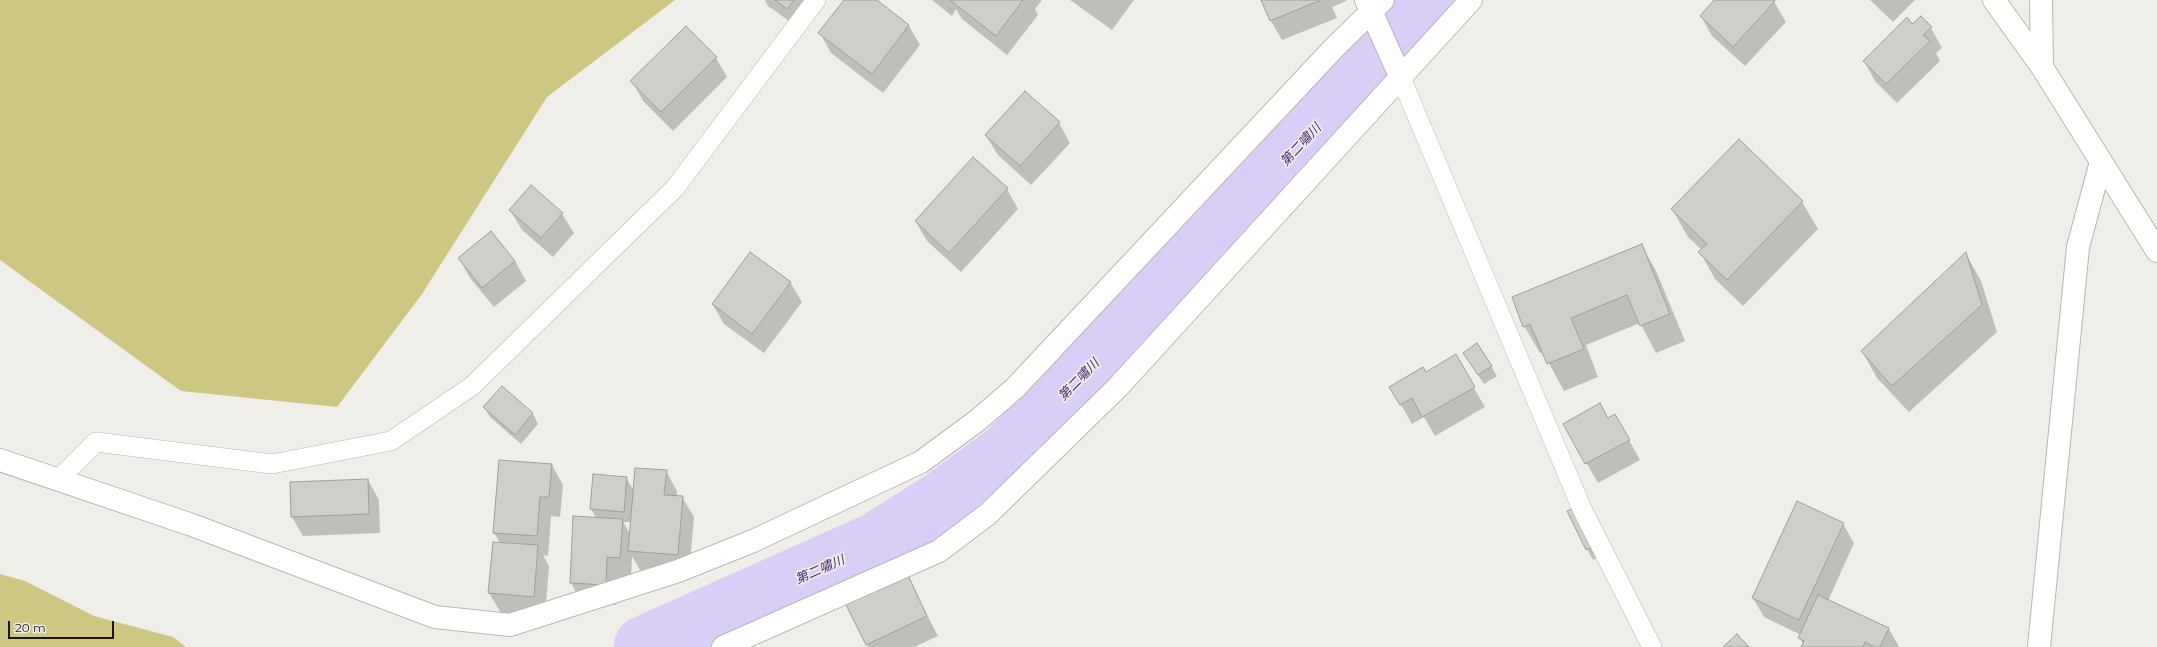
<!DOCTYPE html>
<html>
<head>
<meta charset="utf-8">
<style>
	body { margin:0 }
	#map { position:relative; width:2157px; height:647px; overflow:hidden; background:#efeee8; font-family:Montserrat,sans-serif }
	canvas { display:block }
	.scale { position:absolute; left:8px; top:621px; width:106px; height:18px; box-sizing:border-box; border:2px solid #171714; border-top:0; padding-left:5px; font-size:12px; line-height:14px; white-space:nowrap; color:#171714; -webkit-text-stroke:3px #efeee8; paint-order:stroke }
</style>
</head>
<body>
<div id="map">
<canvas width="2157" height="647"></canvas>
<div class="scale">20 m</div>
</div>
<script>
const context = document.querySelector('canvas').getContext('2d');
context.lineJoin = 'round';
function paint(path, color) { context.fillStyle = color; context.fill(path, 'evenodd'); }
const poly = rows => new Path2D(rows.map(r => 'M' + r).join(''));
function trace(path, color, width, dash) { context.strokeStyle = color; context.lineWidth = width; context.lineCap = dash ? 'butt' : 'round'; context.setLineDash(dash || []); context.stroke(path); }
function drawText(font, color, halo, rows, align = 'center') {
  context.font = font + ' Montserrat,"Noto Sans JP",sans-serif'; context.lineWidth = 3.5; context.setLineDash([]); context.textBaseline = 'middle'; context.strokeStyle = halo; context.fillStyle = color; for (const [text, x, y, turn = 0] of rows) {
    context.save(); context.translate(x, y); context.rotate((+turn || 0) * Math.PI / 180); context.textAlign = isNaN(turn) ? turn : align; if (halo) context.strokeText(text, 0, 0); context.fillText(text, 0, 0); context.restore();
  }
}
paint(poly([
	[0,0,675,0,547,97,422,294,337,407,181,391,0,260],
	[0,574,25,581,94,616,173,637,186,647,0,647]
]), '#cec783');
paint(poly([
	[765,0,819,0,799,28,768,6],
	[845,0,876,0,909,26,920,45,883,93,831,53,820,33],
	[932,0,1042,0,1035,9,1038,15,1007,55,962,19,956,9,952,16],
	[1070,0,1134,0,1112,30],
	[1262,0,1346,0,1346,1,1332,7,1337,18,1282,40,1271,21],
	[1715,0,1773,0,1786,22,1745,66,1712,36,1701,16],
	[1870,0,1915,0,1893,22],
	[1912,25,1931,28,1942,48,1936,53,1940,61,1897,103,1875,81,1864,61],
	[716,58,727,77,673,131,643,101,632,81],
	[1059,123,1070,143,1031,185,998,155,986,136],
	[531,186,562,214,574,233,553,257,522,230,510,210],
	[1007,189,1018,209,961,272,927,241,916,222],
	[1802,202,1818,229,1743,306,1715,279,1700,252,1702,250,1688,237,1672,209],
	[491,232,515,261,526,281,494,307,470,278,459,258],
	[1642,246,1657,273,1685,341,1656,353,1640,323,1586,345,1598,377,1564,391,1543,352,1540,353,1524,326],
	[1966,254,1981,281,1997,332,1909,412,1877,378,1862,351],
	[790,282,802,302,764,353,724,324,713,305],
	[1455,356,1485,407,1435,436,1424,417,1412,424,1391,387,1426,373],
	[1470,363,1491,366,1497,376,1484,384],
	[502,387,533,414,538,424,521,444,490,417,484,407],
	[1615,415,1640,460,1598,483,1564,424,1608,419],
	[500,461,552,465,563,485,560,517,551,516,548,556,543,555,549,566,545,616,501,613,489,593,494,543,500,543,494,533],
	[666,471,677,491,677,497,682,497,694,517,689,574,640,570,632,556,631,577,618,577,616,605,582,603,571,583,574,517,596,518,591,509,594,475,626,478,634,491],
	[623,522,631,522,630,534],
	[368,480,379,500,380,533,303,536,292,517],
	[1568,512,1600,556,1593,560],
	[1843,524,1854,543,1828,601,1889,629,1899,647,1802,647,1803,644,1800,638,1801,635,1764,617,1753,598],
	[906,575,938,636,914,647,868,647,847,603]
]), '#0003');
trace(poly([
	[645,647,876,544,944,501,1009,453,1223,230,1395,43,1426,0]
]), '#dacdf7', 63);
const building = poly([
	[775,0,794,0,787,9,775,0],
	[844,0,877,0,909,25,872,74,818,33,844,0],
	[950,0,1023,0,996,36,950,0],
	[1261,0,1321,0,1270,21,1261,0],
	[1714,0,1774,0,1775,1,1733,47,1700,16,1714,0],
	[1921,16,1932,27,1923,35,1930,41,1886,84,1863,61,1907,17,1912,24,1921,16],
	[686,26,717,57,661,112,630,81,686,26],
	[1025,91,1060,122,1020,166,985,135,1025,91],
	[1739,139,1803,201,1727,280,1698,252,1707,244,1671,209,1739,139],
	[973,157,1008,188,949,253,915,221,973,157],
	[531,185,563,213,541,238,509,210,531,185],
	[491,231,515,261,482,288,458,258,491,231],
	[1642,244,1670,314,1640,326,1627,295,1571,318,1584,349,1547,364,1530,324,1523,327,1512,297,1642,244],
	[750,252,791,282,752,334,712,304,750,252],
	[1966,252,1982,305,1892,386,1861,351,1966,252],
	[1477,343,1492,366,1478,375,1463,353,1477,343],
	[1456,354,1475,387,1422,417,1412,398,1400,405,1389,387,1423,367,1426,372,1456,354],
	[502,386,533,413,515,435,483,407,502,386],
	[1600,403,1608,418,1615,414,1630,440,1585,464,1563,424,1600,403],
	[499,460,552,464,549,497,540,497,537,536,493,533,499,460],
	[635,468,667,470,664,495,683,496,678,555,628,551,635,468],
	[593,474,627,477,624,512,590,509,593,474],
	[368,479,369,514,291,517,290,482,368,479],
	[1797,501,1844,523,1799,620,1752,598,1797,501],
	[1575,507,1595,546,1586,550,1567,511,1575,507],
	[573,516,623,519,620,558,607,557,606,585,570,583,573,516],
	[493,542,538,545,534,597,488,593,493,542],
	[907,573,927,616,866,645,845,603,907,573],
	[1818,595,1889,628,1880,647,1875,647,1865,642,1863,647,1801,647,1804,641,1798,638,1818,595],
	[1737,634,1749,647,1723,647,1737,634]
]);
paint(building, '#cfcec8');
trace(building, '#9f9f99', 1);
const lane = poly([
	[1401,78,1582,509,1652,647],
	[58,480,96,442,272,464,391,441,472,386,675,188,816,0]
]);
const street = poly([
	[1366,0,1401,78],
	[1994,0,2042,67,2157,251],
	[2041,0,2042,67],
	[0,460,192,525,435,617,510,625,678,571,753,541,921,462,978,420,1015,388,1334,48,1383,0],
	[723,647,939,551,988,514,1118,387,1471,0],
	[2039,647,2078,247,2101,162]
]);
trace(lane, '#b8b8b2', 20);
trace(street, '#b8b8b2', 24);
trace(lane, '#fff', 19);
trace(street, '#fff', 22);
drawText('italic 13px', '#4a2977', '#efeee8', [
	["第二嘯川",1301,145,-47],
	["第二嘯川",1079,380,-46],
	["第二嘯川",820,570,-24]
]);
</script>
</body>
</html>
